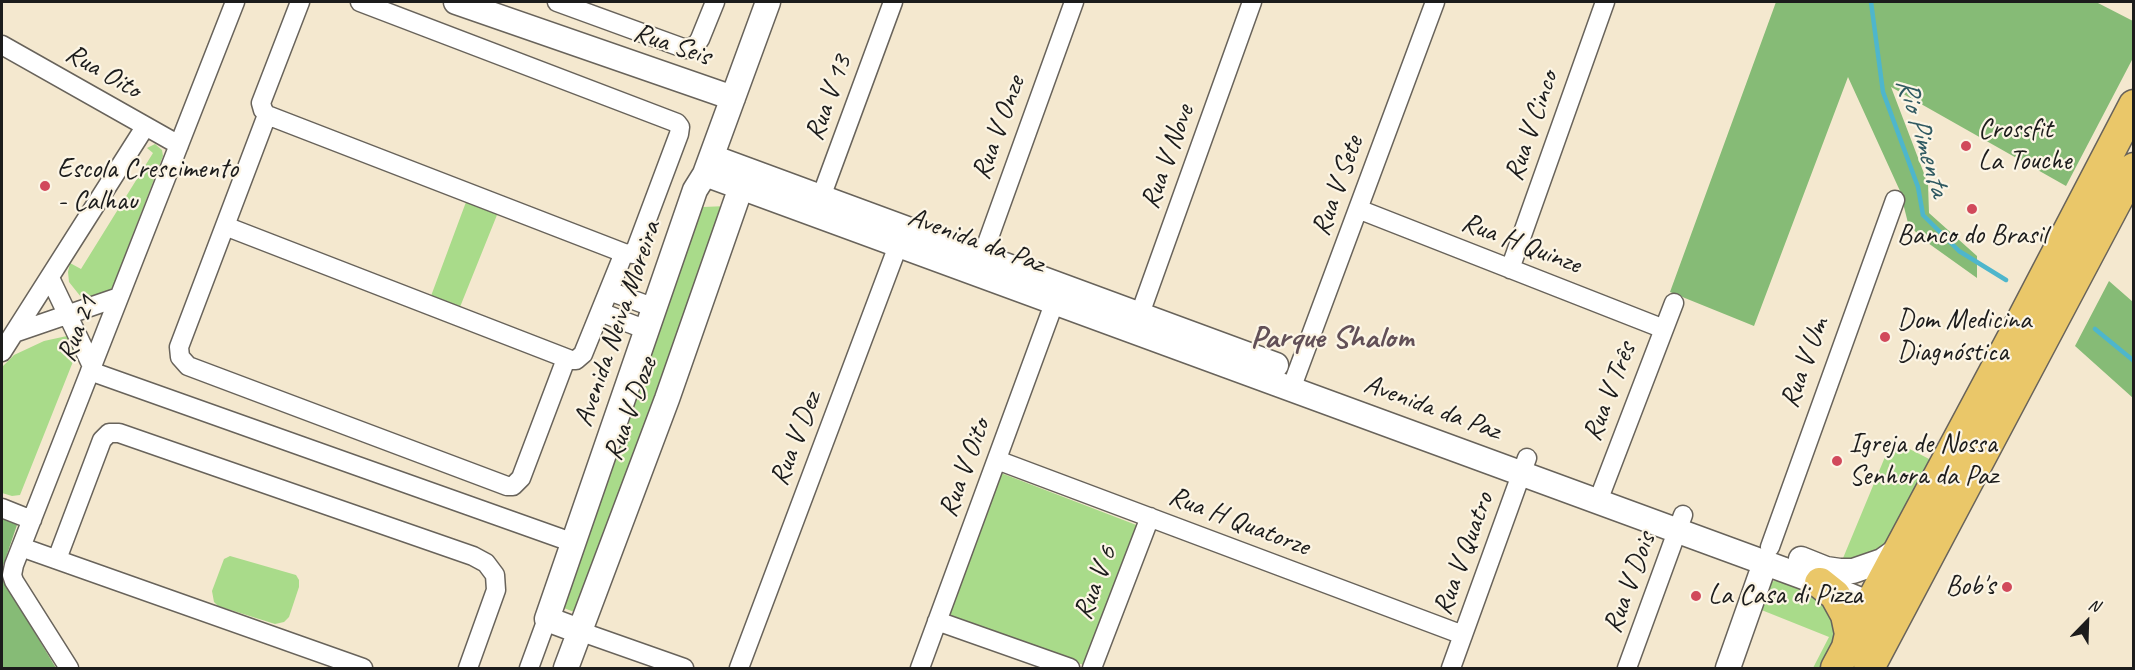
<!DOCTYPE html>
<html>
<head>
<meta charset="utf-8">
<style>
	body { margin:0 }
	#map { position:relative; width:2135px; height:670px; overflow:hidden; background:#f4e8cf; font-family:Caveat,sans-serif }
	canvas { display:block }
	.frame { position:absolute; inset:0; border:3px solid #1c1c1c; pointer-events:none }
	.north { position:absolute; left:2057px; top:592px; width:60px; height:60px; -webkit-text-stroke:4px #fcf5e5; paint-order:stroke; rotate:23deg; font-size:16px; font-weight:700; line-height:24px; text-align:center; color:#1c1c1c }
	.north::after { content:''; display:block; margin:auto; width:21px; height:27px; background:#1c1c1c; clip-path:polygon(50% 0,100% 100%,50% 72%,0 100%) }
</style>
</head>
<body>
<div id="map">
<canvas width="2135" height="670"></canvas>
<div class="frame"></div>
<div class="north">N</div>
</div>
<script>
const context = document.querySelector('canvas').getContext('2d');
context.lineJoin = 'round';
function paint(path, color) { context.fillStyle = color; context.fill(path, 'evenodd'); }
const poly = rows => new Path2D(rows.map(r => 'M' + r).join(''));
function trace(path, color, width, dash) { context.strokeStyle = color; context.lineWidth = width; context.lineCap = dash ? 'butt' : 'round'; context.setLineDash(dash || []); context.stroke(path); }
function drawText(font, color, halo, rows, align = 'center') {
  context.font = font + ' Caveat,sans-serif'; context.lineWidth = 4.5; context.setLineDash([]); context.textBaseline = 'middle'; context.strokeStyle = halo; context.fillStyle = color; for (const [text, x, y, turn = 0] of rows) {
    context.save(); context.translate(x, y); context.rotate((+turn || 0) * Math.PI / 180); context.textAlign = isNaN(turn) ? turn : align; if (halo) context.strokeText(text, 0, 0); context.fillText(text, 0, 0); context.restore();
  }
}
paint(poly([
	[155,144,162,150,163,156,113,286,108,294,91,299,81,297,69,282,68,272,70,263,81,269,153,153,147,148],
	[469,201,497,212,497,215,460,307,457,310,432,299,431,296,466,202],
	[727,206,577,613,561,607,703,207],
	[67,336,75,349,76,354,20,495,12,496,2,493,2,367,14,355,44,341],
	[1892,440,1935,462,1884,550,1841,563],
	[1001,473,1139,526,1086,666,947,614],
	[230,556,296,575,299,580,299,587,289,617,284,622,275,624,218,606,214,602,212,591,224,559],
	[1774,581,1781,581,1821,595,1840,630,1826,668,1813,668,1829,637,1759,609,1769,583]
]), '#a9db8a');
paint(poly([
	[1776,2,2096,2,2133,21,2133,58,2066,186,1891,87,1928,184,1929,213,1977,256,1977,278,1921,238,1908,223,1900,191,1848,77,1754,326,1670,292],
	[2109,281,2133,302,2133,398,2075,346],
	[2,518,17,525,2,569],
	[2,578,56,668,2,668]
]), '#86bb76');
trace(poly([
	[1871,2,1883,92,1918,187,1923,215,1959,251,2006,280],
	[2095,329,2134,361]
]), '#4eb6cc', 4.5);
const minor = poly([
	[300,2,261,103,263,110,267,115,624,253,634,254,679,134,680,127,677,123,360,2],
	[557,2,686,49,696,45,700,39,715,2],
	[2,45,179,145],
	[267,115,179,347,180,357,188,366,507,486,513,486,521,478,566,359],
	[817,208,893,2],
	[1358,209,1664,329],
	[225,226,571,360,576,360,583,354,624,253],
	[978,268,1074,2],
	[1510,269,1605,2],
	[50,278,92,366],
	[609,291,655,308],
	[600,312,647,330],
	[1136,325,1252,2],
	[14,333,119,297],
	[2,352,145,127],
	[90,371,574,543],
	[1291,389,1435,2],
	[997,460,1463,635],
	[1598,501,1674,303],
	[2,508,32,520],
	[21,547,363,668],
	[1770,547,1895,200],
	[57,559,102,440,109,433,119,433,473,556,486,563,495,575,496,590,468,668],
	[937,621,1070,668],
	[579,631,684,668],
	[69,668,14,581,12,575,14,565,235,2],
	[529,668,547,619],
	[739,668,902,235],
	[920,668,1059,290],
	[1092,668,1150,517],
	[1451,668,1527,458],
	[1627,668,1683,515]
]);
const tertiary = poly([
	[456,2,733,98],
	[712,157,1276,365],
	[705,174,1820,583,1870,604,1886,605],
	[1801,559,1826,569,1840,571,1853,571,1882,561,1899,549],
	[579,631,547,619,695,190,705,174,768,2],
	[566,668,667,399,741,187,739,171],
	[1728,668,1765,563]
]);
const primary = poly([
	[1820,583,1835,595,1846,615,1850,634,1847,647],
	[1836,668,2024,316,2134,105],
	[1869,668,2134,168]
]);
trace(minor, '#68635b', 21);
trace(tertiary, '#68635b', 27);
trace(primary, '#68635b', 33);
trace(minor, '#fff', 18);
trace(tertiary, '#fff', 24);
trace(primary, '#eac769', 30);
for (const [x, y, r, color] of [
	[1966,146,6,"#d1495b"],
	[45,186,6,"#d1495b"],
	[1972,209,6,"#d1495b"],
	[1885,337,6,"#d1495b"],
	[1837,461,6,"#d1495b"],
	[2007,587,6,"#d1495b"],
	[1696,596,6,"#d1495b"]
]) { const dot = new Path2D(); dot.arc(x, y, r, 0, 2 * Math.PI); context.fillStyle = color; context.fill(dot); trace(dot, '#fcf5e5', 2); }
drawText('28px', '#1c1c1c', '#fcf5e5', [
	["Rua Seis",672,45,19],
	["Rua Oito",103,72,30],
	["Rua V 13",829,98,-70],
	["Rua V Cinco",1532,126,-71],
	["Rua V Onze",999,128,-70],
	["Rua V Nove",1168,157,-70],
	["Rua V Sete",1338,186,-70],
	["Avenida da Paz",976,241,20],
	["Rua H Quinze",1521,244,21],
	["Avenida Neiva Moreira",618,324,-71],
	["Rua 21",78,329,-69],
	["Rua V Um",1805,363,-70],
	["Rua V Três",1610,392,-69],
	["Avenida da Paz",1432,408,20],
	["Rua V Doze",631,409,-70],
	["Rua V Dez",796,439,-69],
	["Rua V Oito",965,468,-70],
	["Rua H Quatorze",1239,522,21],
	["Rua V Quatro",1464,554,-70],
	["Rua V 6",1096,583,-69],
	["Rua V Dois",1630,583,-70]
]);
drawText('28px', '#1c1c1c', '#fcf5e5', [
	["Crossfit",1978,130],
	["La Touche",1978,162],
	["Escola Crescimento",57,170],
	["- Calhau",57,202],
	["Banco do Brasil",1972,236,"center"],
	["Dom Medicina",1897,321],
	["Diagnóstica",1897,353],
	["Igreja de Nossa",1849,445],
	["Senhora da Paz",1849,477],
	["Bob's",1995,587,"right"],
	["La Casa di Pizza",1708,596]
], 'left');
drawText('italic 30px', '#305a62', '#fcf5e5', [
	["Rio Pimenta",1922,137,73]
]);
drawText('bold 32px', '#625057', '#fcf5e5', [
	["Parque Shalom",1332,339]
]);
</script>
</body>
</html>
